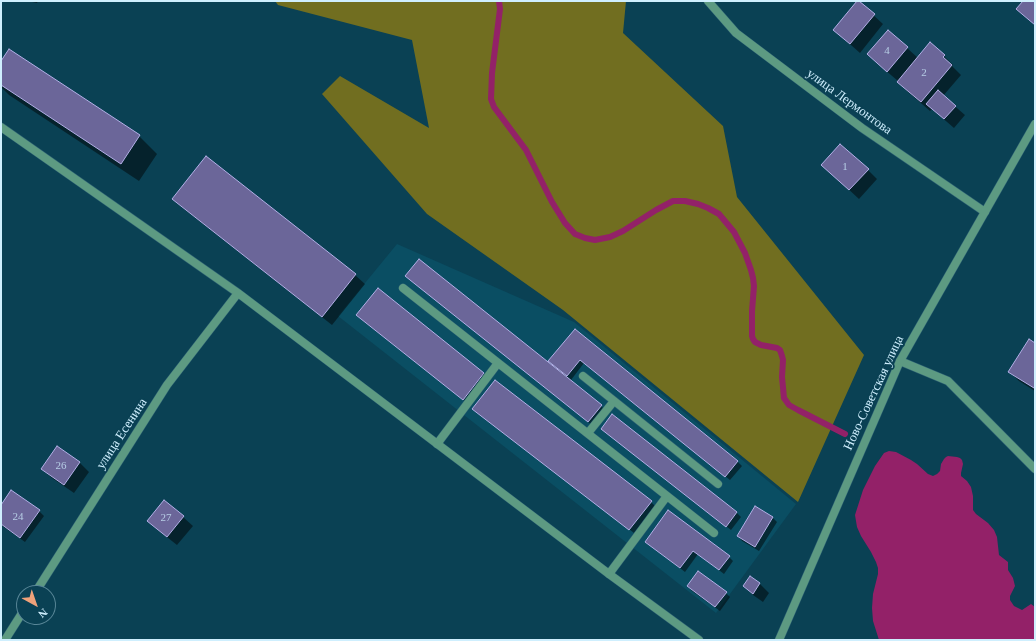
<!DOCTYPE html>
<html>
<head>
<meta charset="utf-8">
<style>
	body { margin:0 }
	#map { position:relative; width:1036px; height:641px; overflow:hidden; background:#0a4154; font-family:"Times New Roman",serif }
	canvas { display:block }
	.frame { position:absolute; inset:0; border:2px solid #cfeffe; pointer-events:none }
	.north { position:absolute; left:16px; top:585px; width:40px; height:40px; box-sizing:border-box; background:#0a4154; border:1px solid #598798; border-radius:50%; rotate:140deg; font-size:11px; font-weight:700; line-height:16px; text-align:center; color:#cfeffe }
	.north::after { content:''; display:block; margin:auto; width:14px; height:18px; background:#f0a27a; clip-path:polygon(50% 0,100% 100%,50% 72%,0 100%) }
</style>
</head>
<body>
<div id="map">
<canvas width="1036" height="641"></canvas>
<div class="frame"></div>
<div class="north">N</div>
</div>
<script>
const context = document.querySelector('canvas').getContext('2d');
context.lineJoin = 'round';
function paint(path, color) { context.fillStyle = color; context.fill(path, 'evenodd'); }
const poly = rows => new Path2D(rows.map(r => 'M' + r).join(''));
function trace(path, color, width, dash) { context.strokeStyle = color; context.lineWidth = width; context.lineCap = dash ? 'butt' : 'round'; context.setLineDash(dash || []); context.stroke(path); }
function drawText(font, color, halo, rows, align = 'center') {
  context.font = font + ' "Times New Roman",serif'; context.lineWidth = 3.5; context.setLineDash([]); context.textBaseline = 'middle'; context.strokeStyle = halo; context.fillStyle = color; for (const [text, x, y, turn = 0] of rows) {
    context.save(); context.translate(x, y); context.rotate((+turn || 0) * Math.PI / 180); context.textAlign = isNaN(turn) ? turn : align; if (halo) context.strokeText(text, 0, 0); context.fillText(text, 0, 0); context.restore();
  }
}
paint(poly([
	[397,244,574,322,796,504,716,613,338,316]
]), '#0a4e63');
paint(poly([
	[275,1,626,1,623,33,723,126,737,197,864,355,798,502,563,310,427,214,322,94,340,76,429,128,412,40,278,5]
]), '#716e20');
paint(poly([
	[889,451,896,452,911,460,917,464,928,474,933,476,937,474,940,471,941,464,944,459,946,457,948,456,957,457,960,458,962,460,963,464,961,473,961,476,967,481,971,487,973,496,973,510,976,514,988,523,994,530,997,537,999,555,1008,562,1008,570,1013,578,1015,586,1010,596,1010,600,1014,606,1022,610,1031,604,1035,607,1035,640,879,640,873,621,872,608,873,594,878,574,878,568,876,562,871,552,861,536,857,527,855,515,863,490,875,466,884,453]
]), '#932168');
paint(poly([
	[27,1,38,1,37,3],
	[858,1,883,24,860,53,834,30],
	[888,32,907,48,918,58,944,56,953,65,952,66,961,75,943,96,965,115,954,128,932,109,930,111,907,91,898,81,878,64,868,54],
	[9,50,139,136,157,154,139,181,9,95,1,87,1,63],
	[868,170,877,179,859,199,832,174],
	[173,199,355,275,365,284,332,325,183,208],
	[411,280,601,406,605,410,593,426],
	[362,320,483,373,488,378,467,403],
	[575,330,737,461,742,466,730,480,584,363,571,380,554,366],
	[1035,344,1035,391,1019,381,1010,372],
	[478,413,651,502,655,506,634,533],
	[612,416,737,513,741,517,731,530,607,433],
	[57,447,80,463,89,472,74,493,52,478,42,469],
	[11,492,39,511,44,516,25,542,1,525,1,506],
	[183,517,193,526,177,545,158,530,148,521],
	[773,518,777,522,759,551,742,541,738,536],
	[646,542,729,557,733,561,724,574,698,554,685,572,651,546],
	[750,577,760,584,769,593,763,602,753,595,744,586],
	[688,586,726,593,730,597,720,611,692,591]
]), '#0007');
trace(poly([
	[499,1,500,9,492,73,491,99,494,107,526,150,552,202,565,223,575,234,585,238,595,240,610,237,623,231,656,210,673,201,685,201,698,204,708,208,719,214,734,232,745,253,751,270,753,278,754,286,752,311,752,336,753,339,755,342,761,345,777,348,780,350,782,356,783,360,782,377,784,398,789,405,798,410,845,434]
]), '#932168', 6);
const building = poly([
	[857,1,859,1,875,14,850,44,833,30,857,1],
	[1023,1,1035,1,1035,25,1016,9,1023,1],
	[888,30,908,47,887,72,867,54,888,30],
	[930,42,945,55,943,57,952,65,921,102,897,82,930,42],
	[9,49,140,135,121,164,1,85,1,61,9,49],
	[938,90,956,106,944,119,926,104,938,90],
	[840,144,869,169,849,190,821,165,840,144],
	[206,156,356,274,322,317,172,199,206,156],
	[419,259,602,405,588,422,405,276,419,259],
	[378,288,484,373,463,400,356,315,378,288],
	[575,329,738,461,725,477,580,360,567,376,548,361,575,329],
	[1029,339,1035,343,1035,386,1034,388,1008,372,1029,339],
	[495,380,652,501,629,530,472,409,495,380],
	[612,414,737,512,726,527,601,429,612,414],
	[57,446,80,462,64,485,41,469,57,446],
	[11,490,40,510,20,538,1,524,1,505,11,490],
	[164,500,184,516,167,537,147,521,164,500],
	[755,506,773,517,755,547,737,536,755,506],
	[668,510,730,556,719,570,693,551,680,568,645,542,668,510],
	[698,571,727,592,715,607,687,586,698,571],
	[750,576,760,583,753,594,743,586,750,576]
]);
paint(building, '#6b6699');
trace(building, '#b3afe6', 1);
const service = poly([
	[403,288,714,533],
	[900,361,948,381,1035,469],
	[583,376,718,484],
	[588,433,614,401],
	[437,444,498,363],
	[609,574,667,496]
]);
const minor = poly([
	[708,1,736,33,862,128,985,212],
	[1,127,238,293,609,574,699,640],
	[35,593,167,385,238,293],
	[5,640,24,610]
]);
const tertiary = poly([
	[779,640,900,361,1035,124]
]);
trace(service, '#2d6073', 9);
trace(minor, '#2d6073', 9);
trace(tertiary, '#2d6073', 9);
trace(service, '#5d9a82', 8);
trace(minor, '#5d9a82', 8);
trace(tertiary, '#5d9a82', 8);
drawText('11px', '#b6cde5', null, [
	["4",887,51],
	["2",924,73],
	["1",845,167],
	["26",61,466],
	["24",18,517],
	["27",166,518]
]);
drawText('13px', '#cfeffe', '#0a4154', [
	["улица Лермонтова",849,102,36],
	["Ново-Советская улица",874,393,-65],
	["улица Есенина",122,434,-57]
]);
</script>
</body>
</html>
